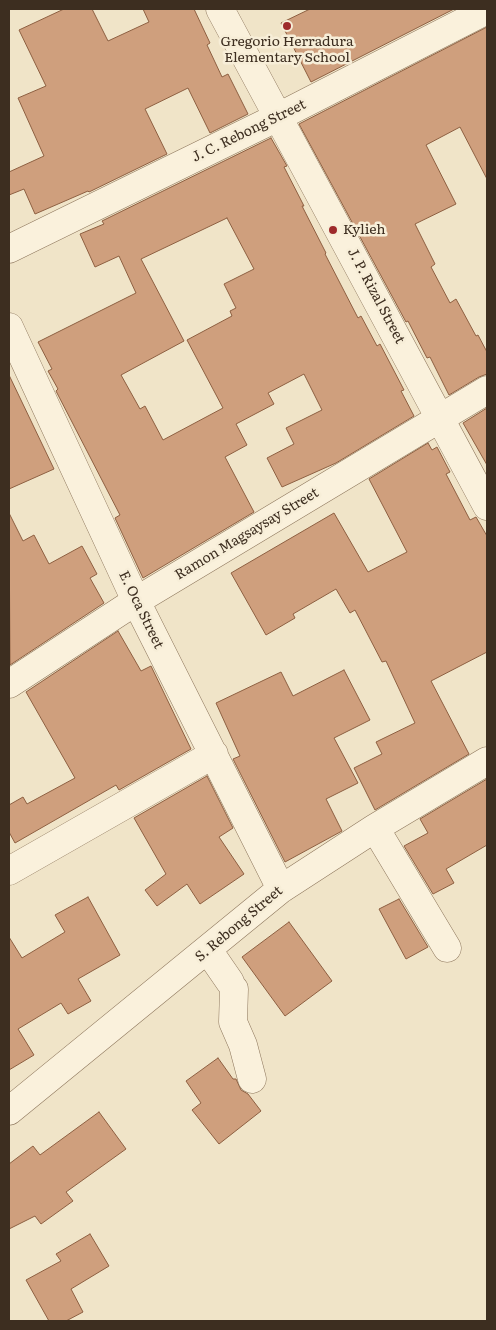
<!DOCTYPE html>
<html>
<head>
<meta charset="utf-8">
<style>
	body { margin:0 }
	#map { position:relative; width:496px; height:1330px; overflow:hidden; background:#f0e4c8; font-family:Literata,serif }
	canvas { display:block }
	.frame { position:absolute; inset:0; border:10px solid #3d2e20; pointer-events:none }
</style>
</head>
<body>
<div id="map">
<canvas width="496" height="1330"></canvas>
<div class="frame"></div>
</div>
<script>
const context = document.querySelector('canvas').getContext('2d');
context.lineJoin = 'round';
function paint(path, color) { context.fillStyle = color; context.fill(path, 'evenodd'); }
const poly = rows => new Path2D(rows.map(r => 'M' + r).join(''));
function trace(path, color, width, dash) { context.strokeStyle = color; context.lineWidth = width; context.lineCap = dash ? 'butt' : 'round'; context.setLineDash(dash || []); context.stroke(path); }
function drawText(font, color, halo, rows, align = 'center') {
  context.font = font + ' Literata,serif'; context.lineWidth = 5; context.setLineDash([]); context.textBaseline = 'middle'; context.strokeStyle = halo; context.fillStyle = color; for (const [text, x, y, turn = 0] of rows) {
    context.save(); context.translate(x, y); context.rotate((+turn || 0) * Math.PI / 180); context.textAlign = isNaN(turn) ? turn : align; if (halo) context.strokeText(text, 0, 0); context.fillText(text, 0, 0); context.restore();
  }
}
const building = poly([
	[64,9,92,9,108,41,149,22,143,9,194,9,210,43,207,45,222,77,228,74,248,114,210,133,188,88,145,109,167,154,89,192,88,191,35,214,24,189,9,195,9,172,44,156,18,98,46,86,19,30,64,9],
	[310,9,454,9,311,82,281,23,310,9],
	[487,27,487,179,460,127,426,145,456,204,415,224,435,264,431,267,450,303,456,299,476,336,478,335,487,352,487,374,479,377,449,395,430,357,427,358,408,321,406,322,299,124,487,27],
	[271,138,287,166,284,167,304,206,302,206,326,253,325,254,358,318,361,316,377,346,380,344,404,390,401,391,414,416,336,463,282,487,267,458,294,444,286,428,322,410,304,374,268,393,274,404,236,424,247,445,225,457,254,512,143,578,115,518,120,515,56,391,58,389,48,371,52,369,38,342,136,293,119,256,95,267,80,234,104,224,102,221,271,138],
	[227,218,254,269,224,284,236,308,230,311,232,316,187,340,223,408,163,440,145,406,140,409,121,375,184,341,141,259,227,218],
	[9,375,54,469,9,489,9,375],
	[487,408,487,465,463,423,487,408],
	[428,443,432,450,437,447,450,472,446,474,470,520,476,517,487,536,487,652,431,681,469,754,375,810,354,768,382,754,376,742,415,723,386,661,382,662,355,610,350,613,336,589,293,614,295,618,266,635,231,573,334,513,368,572,407,552,369,479,428,443],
	[9,513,23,541,34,535,49,564,82,546,97,574,90,578,104,603,10,665,9,513],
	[118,631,141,671,151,666,191,749,119,790,116,785,15,843,9,832,9,805,23,797,27,804,75,778,26,692,118,631],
	[344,670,370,720,334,738,358,783,326,799,342,831,285,862,233,759,240,756,216,703,281,672,293,696,344,670],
	[207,776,233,828,219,837,244,874,200,904,187,884,157,906,145,890,166,874,134,818,207,776],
	[487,779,487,845,446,869,454,883,433,894,404,846,428,833,420,819,487,779],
	[88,897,120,955,78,979,91,1001,68,1014,61,1003,18,1029,34,1055,9,1070,9,937,22,958,65,932,55,915,88,897],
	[399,899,428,947,406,959,379,909,399,899],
	[289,922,332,981,285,1016,242,957,289,922],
	[218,1058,233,1079,236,1079,241,1090,248,1094,261,1111,219,1144,192,1110,201,1103,186,1081,218,1058],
	[99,1112,126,1149,66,1192,73,1201,41,1224,35,1216,9,1229,9,1164,33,1146,40,1155,99,1112],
	[90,1234,109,1266,71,1289,83,1312,66,1321,49,1321,26,1280,61,1261,56,1254,90,1234]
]);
paint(building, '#cf9f7d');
trace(building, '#8d5f41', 1);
const minor = poly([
	[220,9,487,506],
	[9,249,278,117,487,10],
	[9,327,136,601,281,889],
	[9,684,136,601,487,390],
	[375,828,447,948],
	[9,871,214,754],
	[208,950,230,982],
	[234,989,233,1022,243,1045,252,1079],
	[9,1111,281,889,375,828,487,761]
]);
trace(minor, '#8d765c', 29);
trace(minor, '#faf1dc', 28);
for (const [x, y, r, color] of [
	[287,26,5,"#9e2a2b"],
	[333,230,5,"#9e2a2b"]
]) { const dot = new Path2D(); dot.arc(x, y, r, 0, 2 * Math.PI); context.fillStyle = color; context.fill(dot); trace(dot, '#f7eed8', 2); }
drawText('14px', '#3d2e20', '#f7eed8', [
	["Gregorio Herradura",287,42],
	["Elementary School",287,58],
	["Kylieh",343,230,"left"]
]);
drawText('14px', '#3d2e20', '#f7eed8', [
	["J. C. Rebong Street",249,131,-26],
	["J. P. Rizal Street",376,296,62],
	["Ramon Magsaysay Street",247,534,-31],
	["E. Oca Street",141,610,64],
	["S. Rebong Street",239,924,-40]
]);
</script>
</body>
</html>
